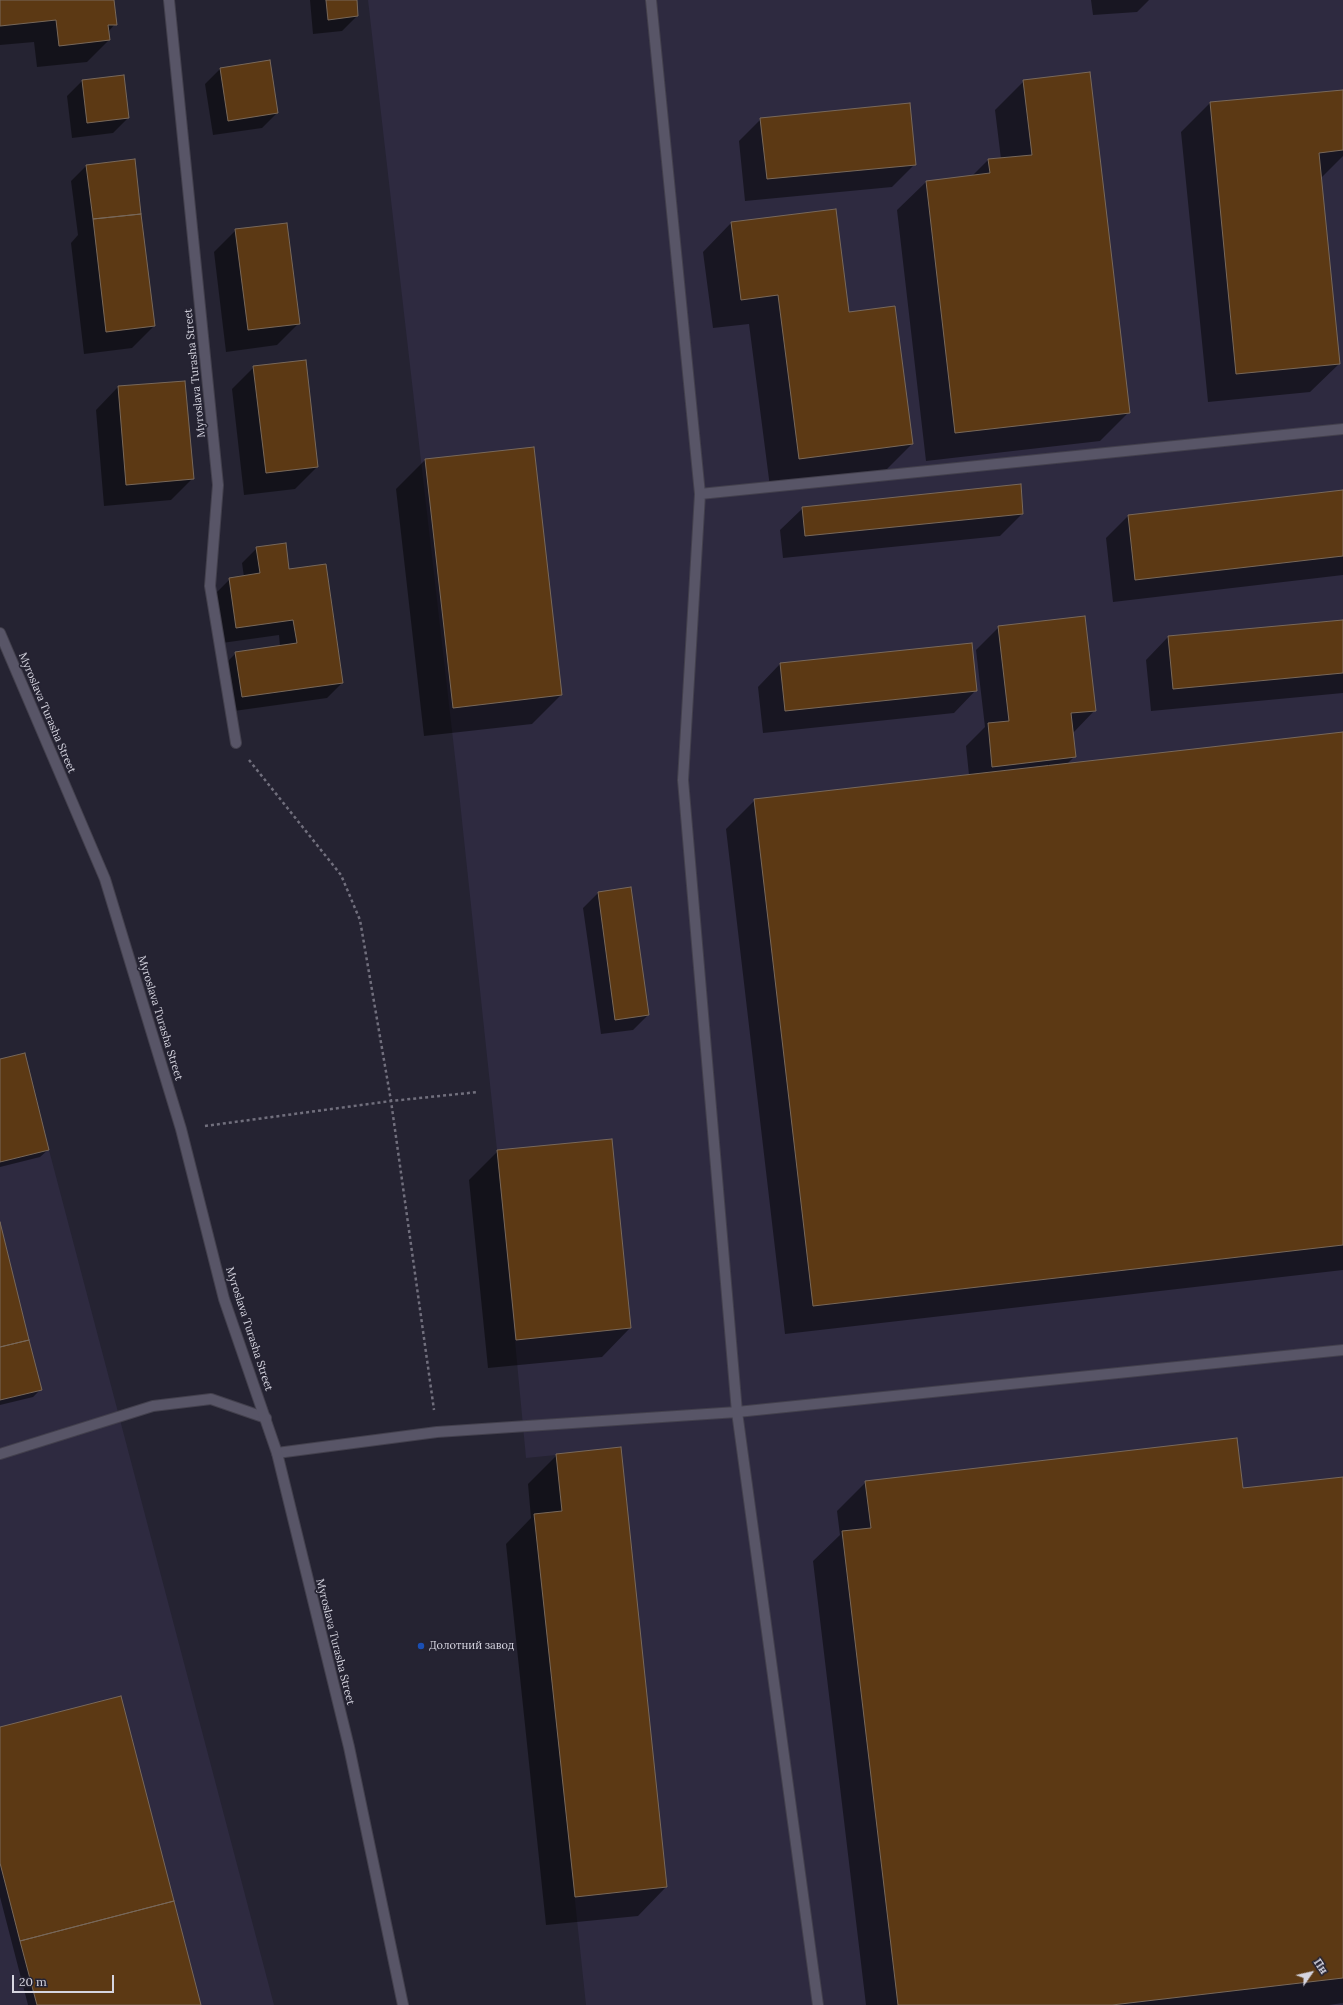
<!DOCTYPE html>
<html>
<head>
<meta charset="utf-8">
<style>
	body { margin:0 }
	#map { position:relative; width:1343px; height:2005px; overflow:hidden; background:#252332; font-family:Lora,serif }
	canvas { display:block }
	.north { position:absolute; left:1291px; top:1953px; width:40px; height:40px; -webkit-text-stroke:3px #252332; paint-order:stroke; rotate:56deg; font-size:11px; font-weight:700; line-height:16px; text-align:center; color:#d6d5e0 }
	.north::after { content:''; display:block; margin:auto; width:14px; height:18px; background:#d6d5e0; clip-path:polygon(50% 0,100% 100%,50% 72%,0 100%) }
	.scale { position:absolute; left:12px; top:1975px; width:102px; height:18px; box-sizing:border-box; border:2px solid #d6d5e0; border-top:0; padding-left:5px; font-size:12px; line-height:14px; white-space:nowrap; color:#d6d5e0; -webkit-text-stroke:3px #252332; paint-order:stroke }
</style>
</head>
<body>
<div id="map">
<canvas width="1343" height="2005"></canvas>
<div class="north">Пн</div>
<div class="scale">20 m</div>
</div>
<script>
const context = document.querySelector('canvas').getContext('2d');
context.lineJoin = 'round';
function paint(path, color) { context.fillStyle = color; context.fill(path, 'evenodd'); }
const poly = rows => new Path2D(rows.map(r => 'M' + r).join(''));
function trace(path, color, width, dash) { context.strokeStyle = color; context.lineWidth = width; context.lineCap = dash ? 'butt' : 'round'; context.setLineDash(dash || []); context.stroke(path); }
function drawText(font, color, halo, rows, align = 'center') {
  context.font = font + ' Lora,serif'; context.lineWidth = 3.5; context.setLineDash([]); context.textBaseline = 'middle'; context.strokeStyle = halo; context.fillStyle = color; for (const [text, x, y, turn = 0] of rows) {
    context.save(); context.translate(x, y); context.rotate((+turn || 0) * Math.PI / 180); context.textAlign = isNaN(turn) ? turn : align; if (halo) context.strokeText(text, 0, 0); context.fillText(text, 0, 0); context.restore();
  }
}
paint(poly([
	[368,0,1343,0,1343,2005,586,2005,534,1514,562,1511,556,1455,526,1458,497,1150,458,783],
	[25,1053,49,1150,274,2005,0,2005,0,1059]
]), '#2e2a40');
paint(poly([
	[0,0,113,0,115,24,108,32,109,40,87,62,37,67,34,42,0,45],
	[310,0,356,0,357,16,342,31,313,34],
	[1091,0,1149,0,1137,12,1093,15],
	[220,69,277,113,262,128,213,135,205,84],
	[82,81,128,118,113,133,72,138,67,96],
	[1024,81,1129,412,1100,441,926,461,897,210,926,182,972,176,988,160,1001,159,995,110],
	[1343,91,1343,156,1321,178,1339,364,1310,392,1208,402,1181,132,1210,103],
	[761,119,915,164,892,187,745,201,739,141],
	[134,160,154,326,132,348,84,354,71,243,78,235,71,181,86,166],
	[731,223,848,313,912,444,883,473,770,487,749,324,713,328,703,252],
	[236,230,299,323,277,345,226,352,214,252],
	[254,367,317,467,295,489,244,495,232,389],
	[118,387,193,478,171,500,104,506,96,410],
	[425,460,561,695,532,724,424,736,396,489],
	[1343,491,1343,575,1113,602,1106,538,1128,516],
	[803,508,1022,514,1000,536,783,558,780,530],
	[257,548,289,571,342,683,327,698,227,712,221,668,236,653,280,646,279,635,222,643,215,594,230,579,244,577,242,563],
	[1343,621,1343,693,1151,711,1146,660,1168,637],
	[999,627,1095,710,1073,733,1075,756,1067,764,1343,733,1343,1270,785,1334,726,829,755,800,969,775,966,746,985,727,976,650],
	[780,664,976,690,954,713,763,733,758,687],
	[630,888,648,1015,633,1030,601,1034,583,908,598,893],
	[0,1060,48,1150,40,1157,0,1167],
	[498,1151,630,1328,602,1357,488,1368,469,1180],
	[0,1226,40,1390,33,1397,0,1405],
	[557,1455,666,1887,638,1916,546,1925,506,1544,531,1518,528,1484],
	[1343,1478,1343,2003,1329,2005,866,2005,813,1561,840,1535,837,1511,866,1482,1242,1489],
	[0,1728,199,2005,28,2005,0,1897]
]), '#0007');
const building = poly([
	[0,0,114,0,117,25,108,25,110,40,59,46,56,20,0,26,0,0],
	[326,0,357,0,358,16,328,20,326,0],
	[270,60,278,113,228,121,220,68,270,60],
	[1090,72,1130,413,955,433,926,181,990,173,988,159,1032,155,1023,80,1090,72],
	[124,75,129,118,87,123,82,80,124,75],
	[1343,90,1343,150,1319,153,1340,364,1236,374,1210,102,1343,90],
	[910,103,916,165,767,179,760,118,910,103],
	[135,159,141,214,93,219,86,165,135,159],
	[836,209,849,312,895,306,913,444,799,459,778,295,741,300,731,222,836,209],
	[141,214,155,326,106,332,93,219,141,214],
	[287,223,300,324,248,330,235,229,287,223],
	[306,360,318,467,266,473,253,366,306,360],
	[185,381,194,479,126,485,118,386,185,381],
	[534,447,562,695,453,708,425,459,534,447],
	[1021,484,1023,514,805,536,802,507,1021,484],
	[1343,490,1343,556,1135,580,1128,515,1343,490],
	[286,543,289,569,326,564,343,683,242,697,235,652,297,643,293,620,236,628,229,578,260,573,256,547,286,543],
	[1085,616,1096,711,1071,713,1076,757,992,767,988,723,1009,721,998,626,1085,616],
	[1343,620,1343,673,1173,689,1168,636,1343,620],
	[972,643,977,691,785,711,780,663,972,643],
	[1343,732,1343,1245,813,1306,754,799,1343,732],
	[631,887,649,1015,615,1020,598,892,631,887],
	[25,1053,49,1150,0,1162,0,1059,25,1053],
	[612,1139,631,1328,516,1340,497,1150,612,1139],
	[0,1222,29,1340,0,1347,0,1222],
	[29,1340,42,1390,0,1400,0,1347,29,1340],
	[1237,1438,1243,1488,1343,1477,1343,1978,1112,2005,898,2005,842,1531,871,1528,865,1481,1237,1438],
	[621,1447,667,1887,575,1897,534,1514,562,1511,556,1454,621,1447],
	[121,1696,174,1901,20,1941,0,1863,0,1727,121,1696],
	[174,1901,201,2005,37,2005,20,1941,174,1901]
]);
paint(building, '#5c3914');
trace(building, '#78685a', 1);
const service = poly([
	[651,0,700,494,683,780,737,1412,818,2005],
	[700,494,1343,429],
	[277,1453,437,1432,737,1412,1343,1350],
	[0,1454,153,1406,211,1399,266,1418]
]);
const minor = poly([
	[169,0,218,485,210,586,236,743],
	[0,633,105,879,181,1129,224,1299,277,1453,349,1747,403,2005]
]);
trace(service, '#43404d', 12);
trace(minor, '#43404d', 12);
trace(poly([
	[249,760,341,875,360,920,391,1101,434,1410],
	[205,1126,391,1101,478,1092]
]), '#716f7d', 2.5, [3, 3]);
trace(service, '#585567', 10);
trace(minor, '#585567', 10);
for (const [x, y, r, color] of [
	[421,1646,4,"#1a4fb4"]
]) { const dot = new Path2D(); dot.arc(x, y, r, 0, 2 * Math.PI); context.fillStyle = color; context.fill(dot); trace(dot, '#252332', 1.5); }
drawText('11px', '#d6d5e0', '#252332', [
	["Myroslava Turasha Street",195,373,-96],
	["Myroslava Turasha Street",47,713,67],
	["Myroslava Turasha Street",160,1018,73],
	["Myroslava Turasha Street",249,1329,72],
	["Myroslava Turasha Street",335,1642,76]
]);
drawText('11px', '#d6d5e0', '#252332', [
	["Долотний завод",429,1646]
], 'left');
</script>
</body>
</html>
